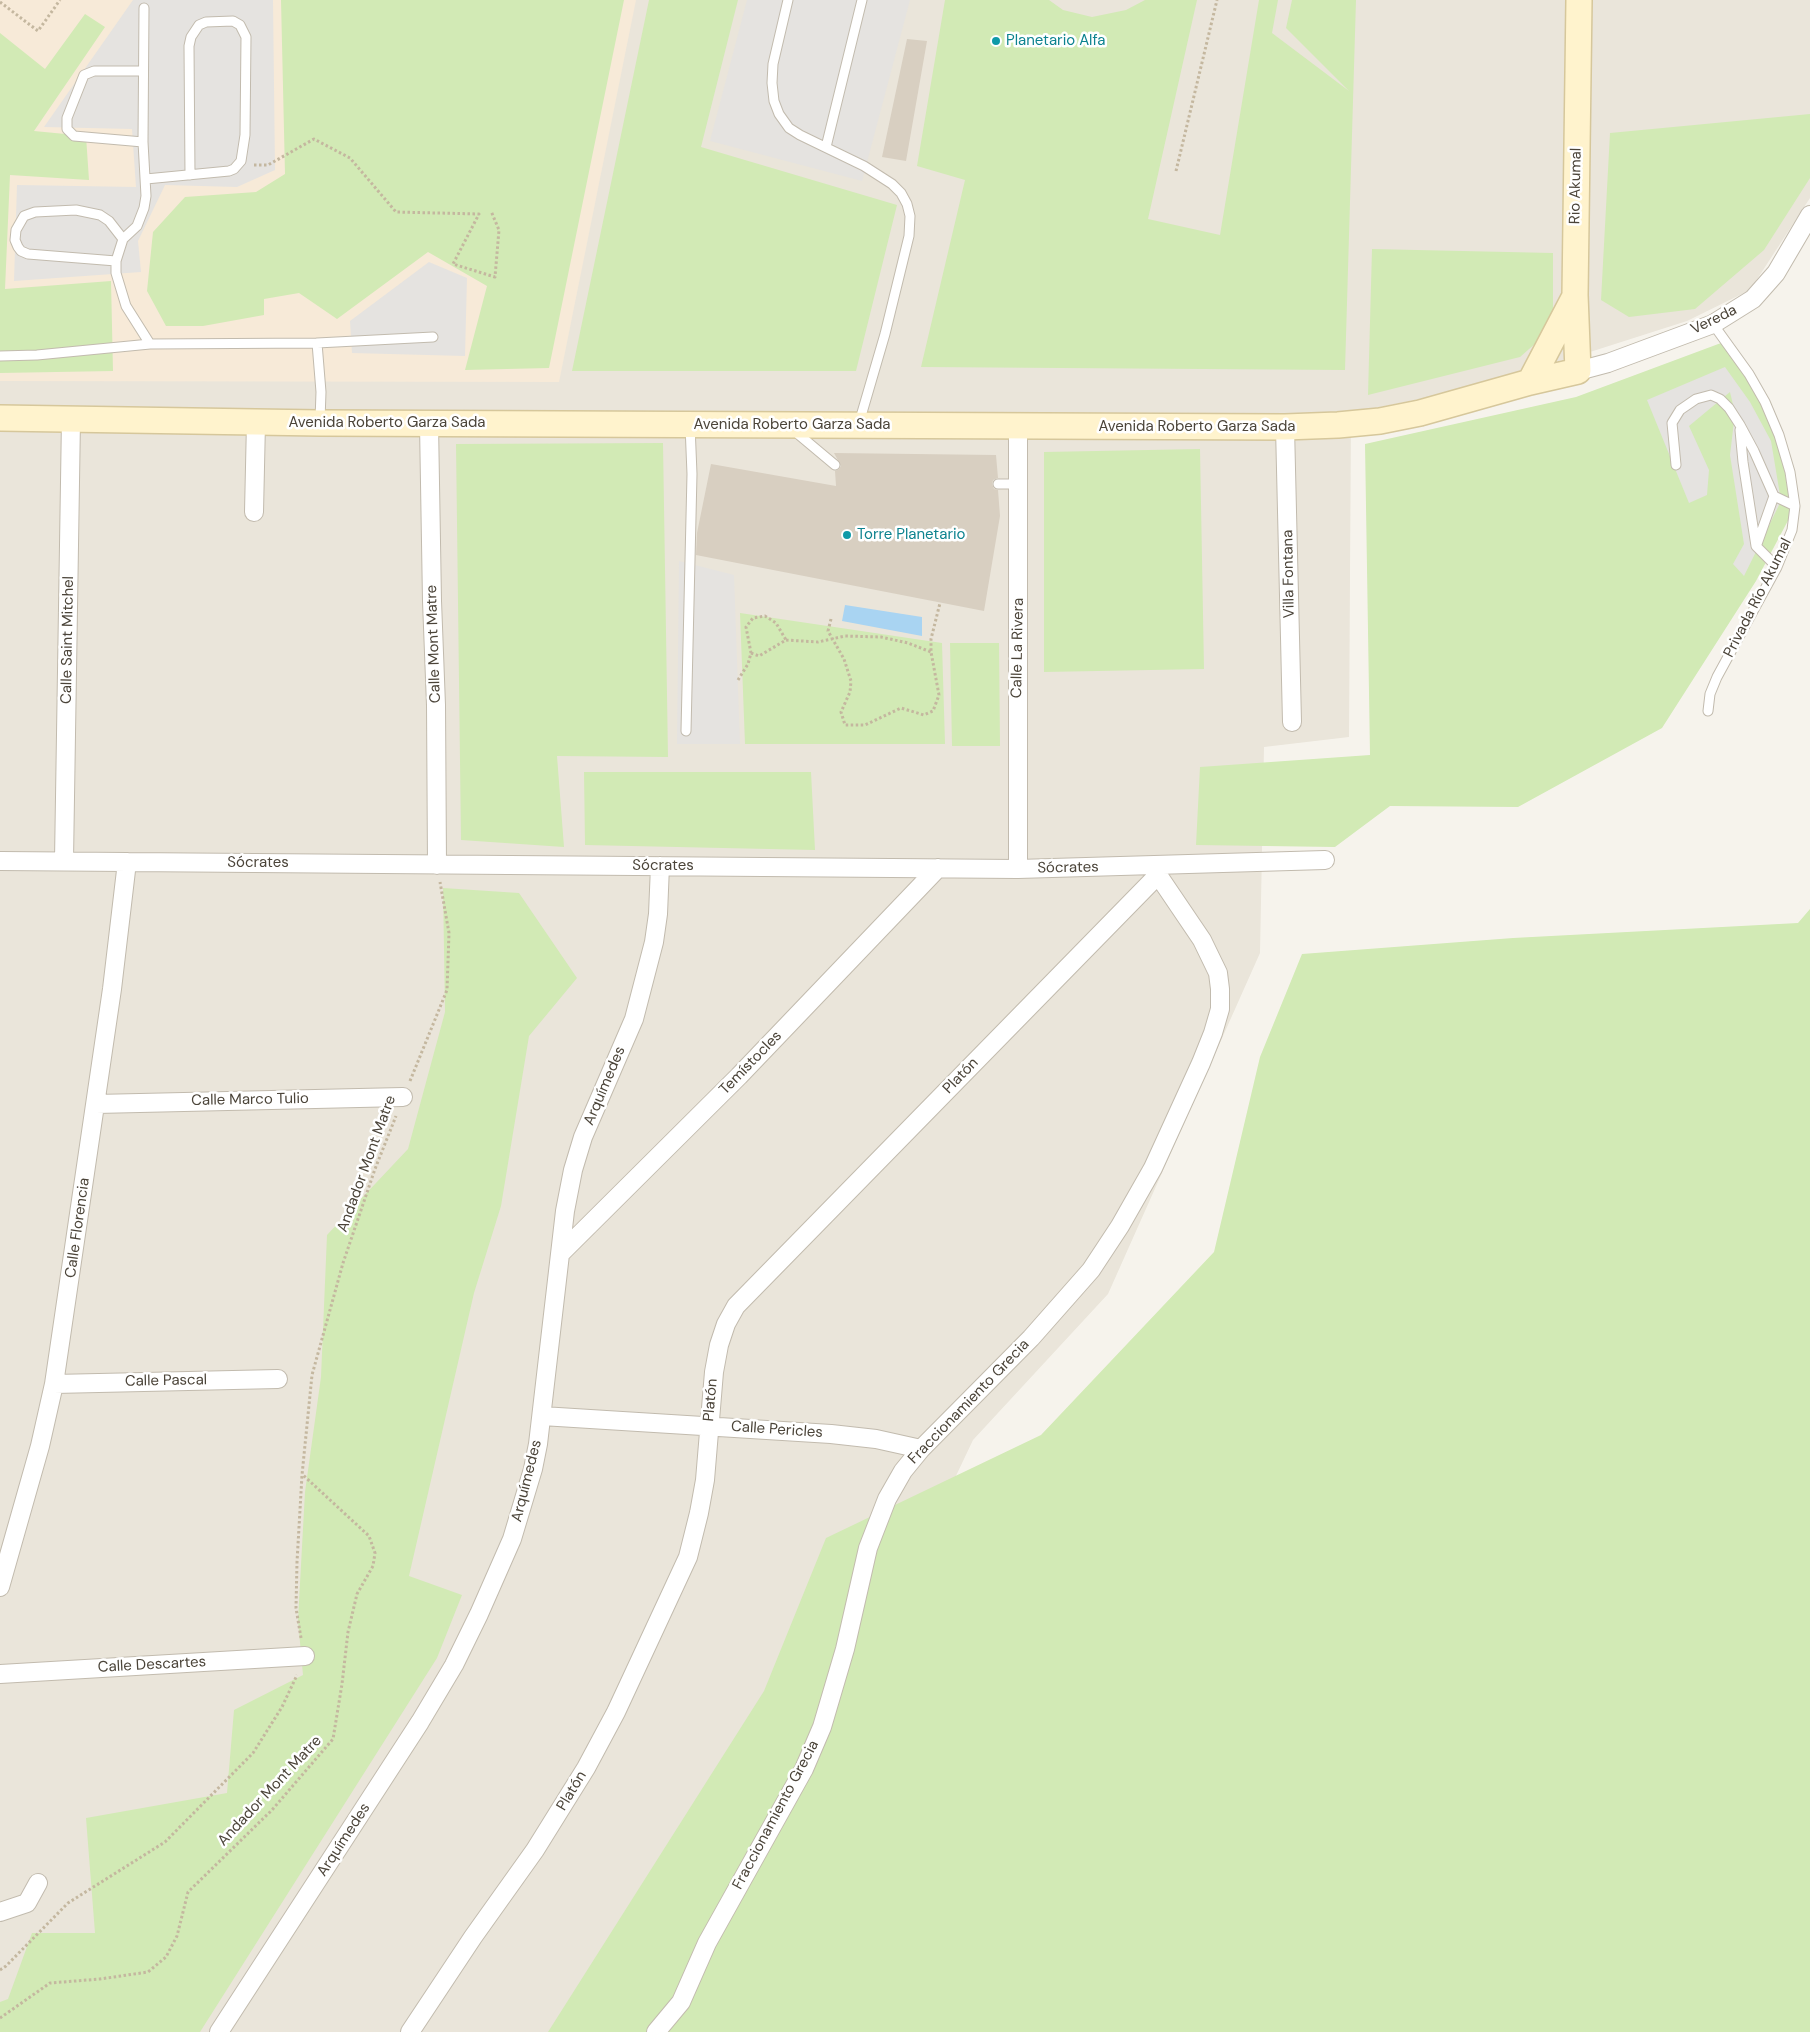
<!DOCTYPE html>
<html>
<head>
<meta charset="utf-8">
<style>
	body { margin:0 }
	canvas { display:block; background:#f6f3ec }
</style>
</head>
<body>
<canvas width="1810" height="2032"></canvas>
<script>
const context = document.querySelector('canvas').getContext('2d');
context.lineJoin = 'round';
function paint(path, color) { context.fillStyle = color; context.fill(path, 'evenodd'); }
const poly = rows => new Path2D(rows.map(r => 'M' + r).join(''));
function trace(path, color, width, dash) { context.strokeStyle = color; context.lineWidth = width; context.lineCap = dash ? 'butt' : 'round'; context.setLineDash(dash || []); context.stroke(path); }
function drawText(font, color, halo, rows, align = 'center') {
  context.font = font + ' "DM Sans",sans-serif'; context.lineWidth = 5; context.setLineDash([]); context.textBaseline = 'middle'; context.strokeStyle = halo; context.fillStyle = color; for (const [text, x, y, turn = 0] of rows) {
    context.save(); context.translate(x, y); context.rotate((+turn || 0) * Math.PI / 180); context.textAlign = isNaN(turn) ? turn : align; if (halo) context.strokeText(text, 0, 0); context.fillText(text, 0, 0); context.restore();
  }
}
paint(poly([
	[0,0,1810,0,1810,198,1750,290,1687,321,1590,352,1448,393,1351,413,1349,737,1264,747,1260,953,1108,1294,973,1440,692,2032,0,2032]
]), '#eae5da');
paint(poly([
	[0,0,636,0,559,382,0,381]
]), '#f7ead8');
paint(poly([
	[281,0,624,0,549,368,465,370,487,286,428,252,337,319,299,293,264,299,264,315,203,326,166,326,147,291,153,232,185,197,256,192,285,174],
	[649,0,738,0,701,147,897,205,856,371,572,371],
	[945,0,1049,0,1063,10,1092,17,1126,10,1145,0,1197,0,1148,219,1220,235,1259,0,1278,0,1272,33,1349,91,1286,28,1292,0,1356,0,1345,370,921,367,965,180,917,166],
	[85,14,105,27,34,131,86,136,89,180,10,175,5,289,111,281,113,371,0,373,0,33,45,69],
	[1810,114,1810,178,1764,250,1695,309,1629,317,1601,300,1610,133],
	[1372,249,1553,253,1553,328,1520,357,1368,395],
	[1721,343,1775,417,1792,513,1756,581,1662,728,1518,807,1390,806,1335,847,1196,845,1200,767,1370,755,1365,444,1576,397],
	[663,443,668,757,557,756,564,847,461,840,456,444],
	[1200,449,1204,669,1044,672,1044,452],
	[740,613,942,643,945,744,745,744],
	[950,643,999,643,1000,746,952,746],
	[584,772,811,772,815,850,585,845],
	[443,888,519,893,577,978,529,1036,501,1206,474,1293,409,1576,462,1595,437,1658,200,2032,0,2032,0,2002,8,1999,32,1933,95,1933,86,1818,227,1793,234,1710,303,1675,298,1620,305,1492,321,1377,327,1235,408,1149,445,1012],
	[1810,909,1810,2032,548,2032,764,1691,826,1538,1041,1435,1214,1252,1260,1057,1302,954,1513,938,1798,923]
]), '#d2eab5');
paint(poly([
	[133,0,273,0,275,170,237,187,165,185,138,241,141,272,14,281,17,185,136,187,132,129,44,127],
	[747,0,910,0,862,181,710,141],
	[429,262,467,278,465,356,352,353,350,321],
	[1725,367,1750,402,1771,441,1781,501,1744,576,1733,564,1744,544,1730,455,1735,413,1730,392,1689,426,1709,470,1707,495,1689,503,1647,400],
	[679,561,734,575,740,744,677,744]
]), '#e5e3e0');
paint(poly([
	[845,605,922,617,922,636,842,621]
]), '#a9d4f2');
paint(poly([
	[907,39,927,41,906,161,882,157],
	[834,453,996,455,998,478,993,480,992,484,994,489,998,490,1000,516,984,611,696,555,697,533,711,464,836,486,835,471,839,469,841,466]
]), '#d8cfc1');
const lane = poly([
	[788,0,773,64,772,83,774,101,779,114,789,128,800,135,864,166,892,184,901,193,907,204,910,216,909,236,885,334,859,423],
	[144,8,143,142,146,196,144,208,137,226,123,239,116,261,116,273,126,306,150,344],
	[143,71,94,71,84,75,67,118,67,129,74,136,143,142],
	[826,147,862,0],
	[146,179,229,171,234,169,241,161,245,135,246,37,240,25,233,21,206,22,199,25,191,37,189,46,190,175],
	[116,261,28,254,21,251,18,247,15,240,16,230,24,216,35,212,76,210,100,215,109,221,123,239],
	[317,343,321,392,320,420],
	[0,356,37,355,150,344,317,343,433,337],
	[797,428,798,434,835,465],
	[1740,430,1743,462,1756,546,1777,567],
	[1676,465,1672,423,1680,410,1696,399,1711,395,1720,399,1729,408,1740,425,1754,451,1774,496,1795,506],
	[998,484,1018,484],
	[1757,544,1774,496],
	[1708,711,1710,694,1717,677,1777,567,1792,530,1795,506,1790,472,1779,435,1765,402,1749,374,1713,324],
	[686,731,692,474,690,425]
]);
const street = poly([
	[1578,371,1608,363,1713,324,1753,299,1776,273,1810,215],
	[429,424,432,601,436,705,437,865],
	[1285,427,1292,722],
	[254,512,256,422],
	[64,860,71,419],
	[0,861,1018,869,1325,860],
	[1018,869,1018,426],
	[96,1104,403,1097],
	[560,1254,739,1076,938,868],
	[54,1384,278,1379],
	[542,1416,831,1434,876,1439,921,1449],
	[0,1587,40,1446,54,1384,112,989,127,862],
	[0,1674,305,1656],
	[0,1912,27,1903,38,1883],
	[219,2032,420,1722,454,1665,479,1614,512,1539,533,1469,538,1444,565,1211,573,1170,583,1137,634,1019,654,942,658,914,660,866],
	[410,2032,473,1937,535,1850,586,1768,616,1712,688,1557,699,1513,705,1480,714,1372,719,1345,726,1324,736,1306,1158,875,1157,866],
	[656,2032,681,2002,707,1943,804,1769,822,1727,845,1649,868,1548,887,1499,903,1471,921,1449,1031,1338,1091,1270,1120,1226,1153,1168,1201,1063,1213,1033,1220,1009,1220,989,1218,973,1202,940,1158,875]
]);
const secondary = poly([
	[1530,382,1574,298],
	[0,418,320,423,1285,427,1338,425,1380,421,1420,413,1530,382,1578,371,1575,295,1579,0]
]);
trace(lane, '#c2bbae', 11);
trace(street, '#c2bbae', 20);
trace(secondary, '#d6c79b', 28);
trace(poly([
	[0,2,38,31,60,0],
	[254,165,268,165,314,139,350,158,396,212,479,214,453,264,495,277,499,230,491,211],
	[1176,171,1217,0],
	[831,619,828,631,844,659,851,681,850,692,841,712,845,725,865,725,901,708,924,715,933,711,939,695,931,652,931,639,940,603],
	[751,653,759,656,786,640,818,642,845,636,881,637,908,643,931,652],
	[738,680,748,664,751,653,746,627,753,618,765,616,776,623,786,640],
	[410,1081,447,990,449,933,440,882],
	[301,1638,296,1608,297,1562,302,1475,312,1375,343,1263,375,1169,396,1116],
	[0,1970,6,1966,68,1903,165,1842,253,1753,282,1707,297,1675],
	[0,2018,50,1983,100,1979,148,1972,166,1957,177,1936,188,1892,272,1810,333,1739,342,1684,348,1632,357,1594,373,1566,375,1553,369,1536,303,1475]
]), '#c4b79f', 3, [2.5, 2.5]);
trace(lane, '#fff', 9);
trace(street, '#fff', 18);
trace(secondary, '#fff3cd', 25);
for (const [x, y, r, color] of [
	[996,41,5,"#0f9aa8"],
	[847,535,5,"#0f9aa8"]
]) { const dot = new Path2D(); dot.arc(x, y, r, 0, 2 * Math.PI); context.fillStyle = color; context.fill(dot); trace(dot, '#fff', 2); }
drawText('15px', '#0d838f', '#fff', [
	["Planetario Alfa",1006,41],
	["Torre Planetario",857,535]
], 'left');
drawText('15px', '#4b4439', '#fff', [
	["Rio Akumal",1576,186,-89],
	["Vereda",1714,320,-26],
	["Avenida Roberto Garza Sada",387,423],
	["Avenida Roberto Garza Sada",792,425],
	["Avenida Roberto Garza Sada",1197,427],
	["Villa Fontana",1289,574,-91],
	["Privada Río Akumal",1758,598,-63],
	["Calle Saint Mitchel",68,640,-89],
	["Calle Mont Matre",434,644,-92],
	["Calle La Rivera",1018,648,-89],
	["Sócrates",258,863],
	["Sócrates",663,866],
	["Sócrates",1068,868,-1],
	["Temístocles",751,1063,-46],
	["Platón",961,1076,-46],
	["Arquímedes",605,1086,-67],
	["Calle Marco Tulio",250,1100,-1],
	["Andador Mont Matre",367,1164,-70],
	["Calle Florencia",78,1228,-82],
	["Calle Pascal",166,1381,-1],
	["Platón",711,1400,-85],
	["Fraccionamiento Grecia",969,1402,-46],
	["Calle Pericles",777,1430,4],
	["Arquímedes",527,1481,-76],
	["Calle Descartes",152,1665,-3],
	["Andador Mont Matre",270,1791,-47],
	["Platón",572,1791,-59],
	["Fraccionamiento Grecia",776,1815,-62],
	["Arquímedes",344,1840,-57]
]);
</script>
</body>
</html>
